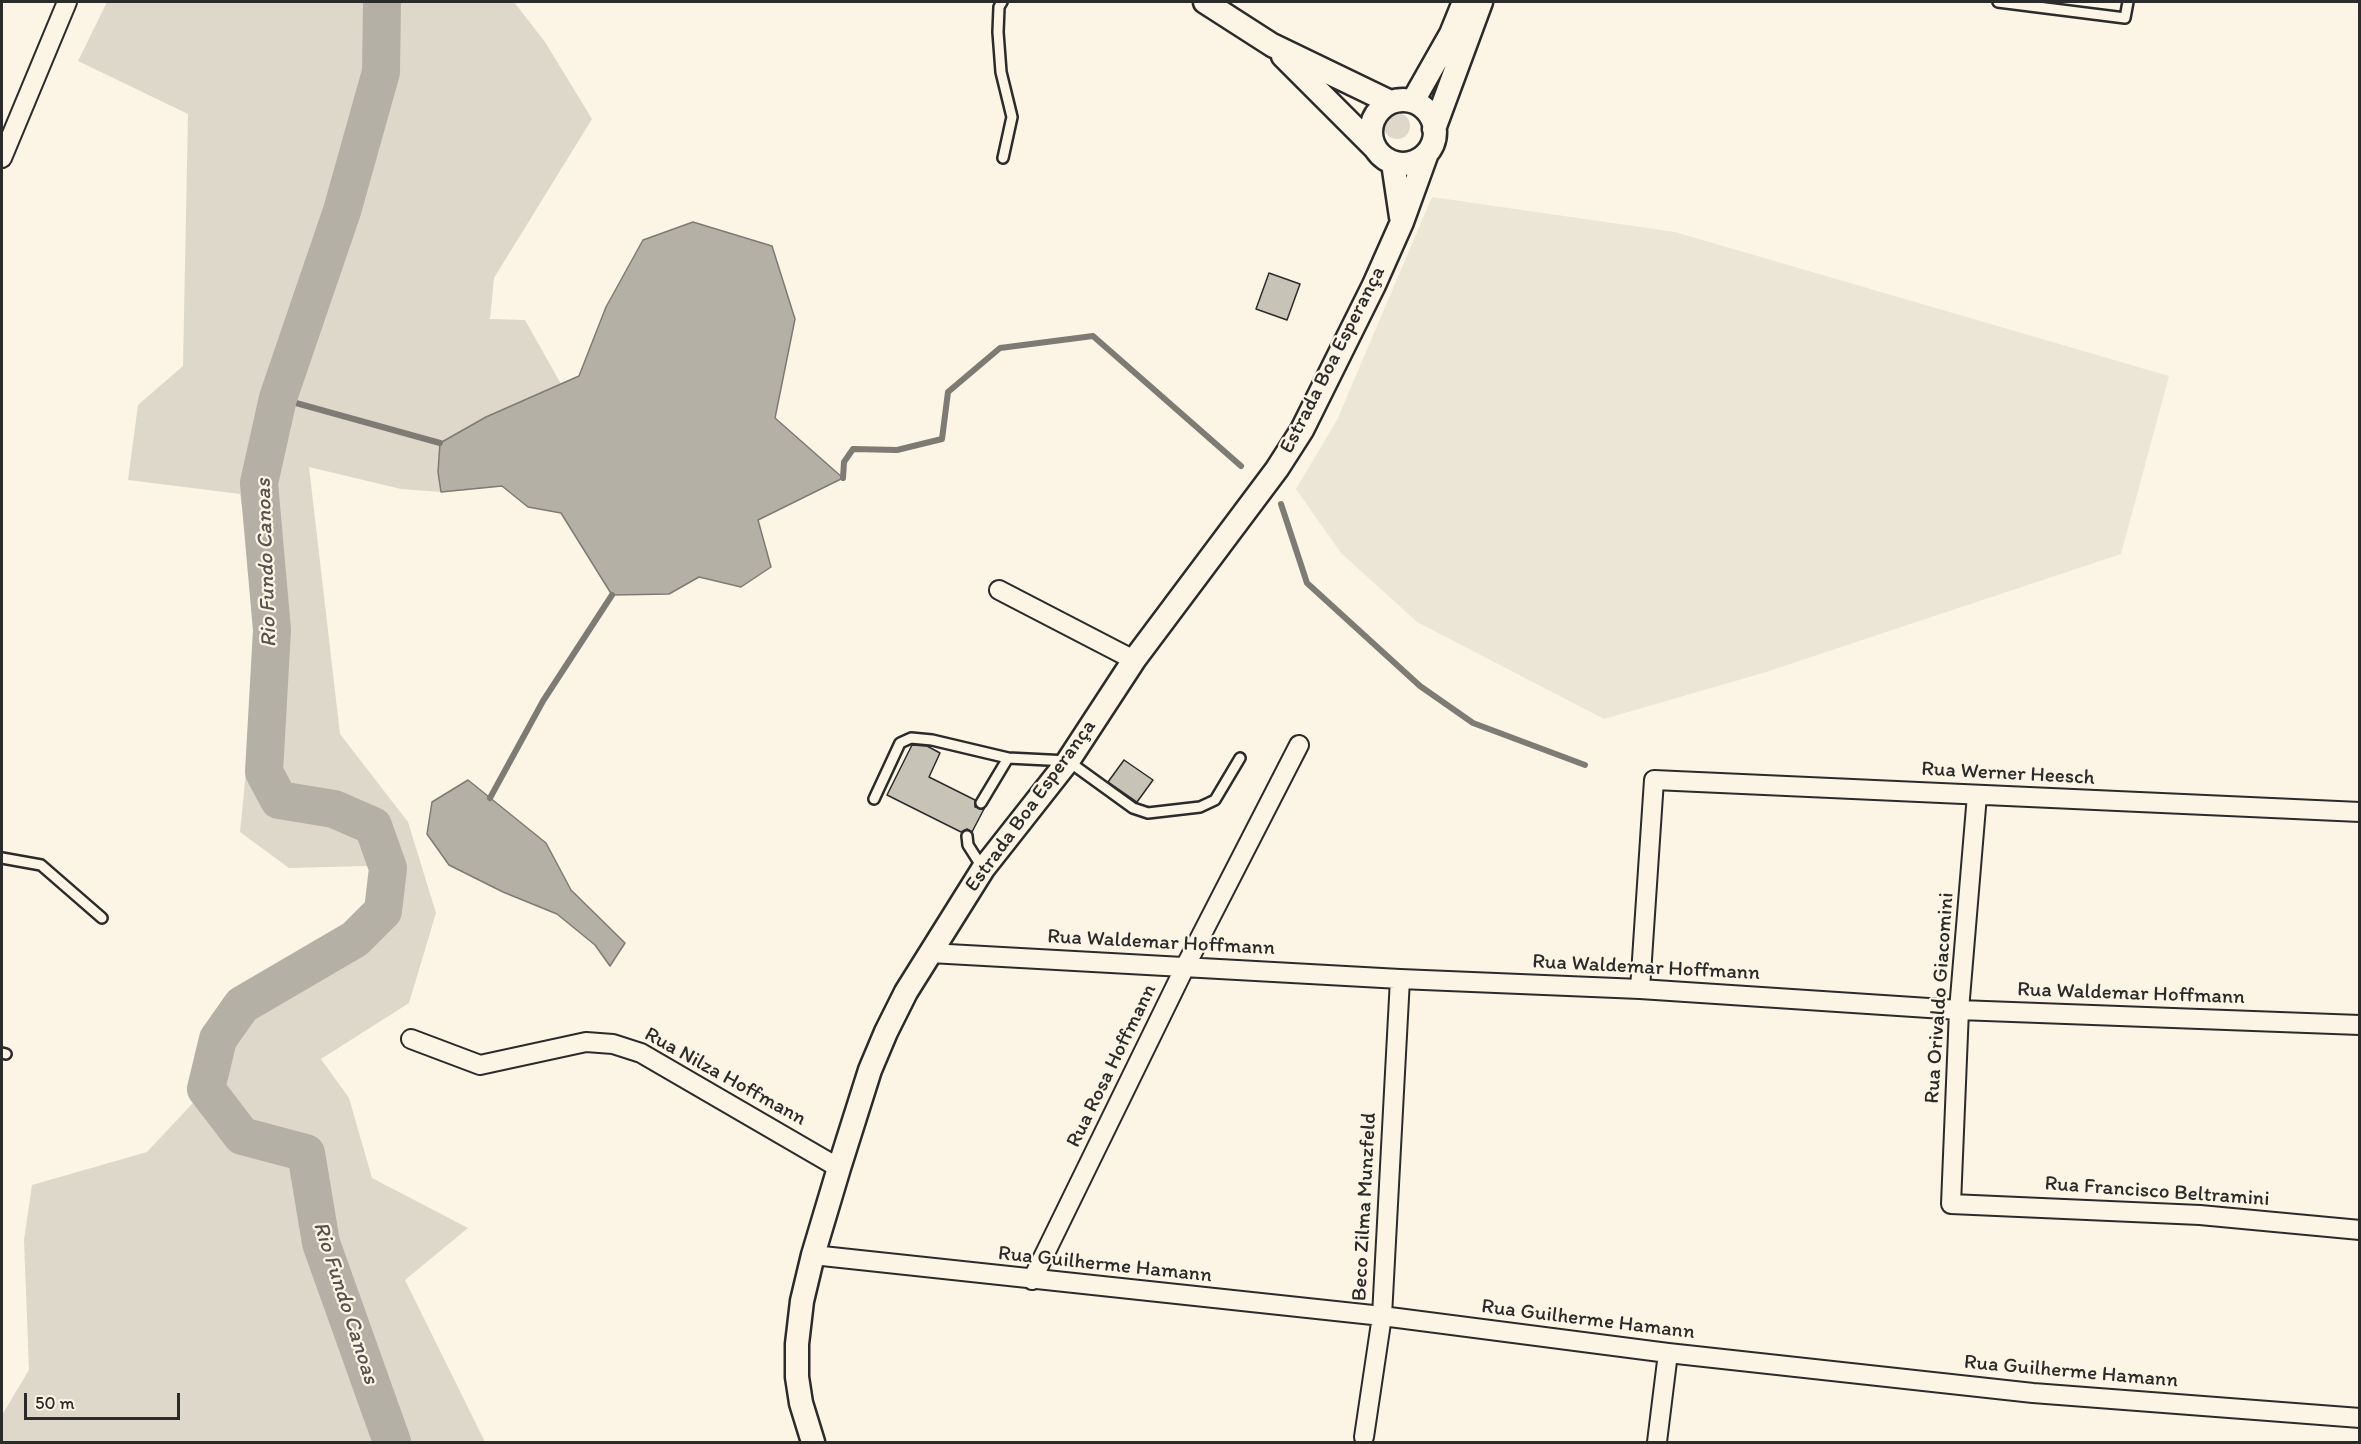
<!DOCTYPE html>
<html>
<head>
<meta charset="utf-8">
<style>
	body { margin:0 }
	#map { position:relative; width:2361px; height:1444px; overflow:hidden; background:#fcf5e5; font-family:Itim,sans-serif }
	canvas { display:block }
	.frame { position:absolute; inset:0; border:3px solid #2b2b2b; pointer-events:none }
	.scale { position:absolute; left:24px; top:1393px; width:156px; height:27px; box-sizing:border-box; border:3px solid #2b2b2b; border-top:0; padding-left:8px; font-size:18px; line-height:21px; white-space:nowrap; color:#2b2b2b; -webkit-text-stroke:4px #fcf5e5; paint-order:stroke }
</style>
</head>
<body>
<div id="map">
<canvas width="2361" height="1444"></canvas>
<div class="frame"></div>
<div class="scale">50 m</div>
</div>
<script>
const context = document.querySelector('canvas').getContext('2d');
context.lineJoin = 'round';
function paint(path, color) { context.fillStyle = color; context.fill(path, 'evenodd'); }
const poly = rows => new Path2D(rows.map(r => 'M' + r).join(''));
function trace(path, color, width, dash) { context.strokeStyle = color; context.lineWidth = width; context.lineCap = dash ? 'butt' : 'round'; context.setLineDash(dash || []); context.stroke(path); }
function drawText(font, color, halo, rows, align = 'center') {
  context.font = font + ' Itim,sans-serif'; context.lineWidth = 4.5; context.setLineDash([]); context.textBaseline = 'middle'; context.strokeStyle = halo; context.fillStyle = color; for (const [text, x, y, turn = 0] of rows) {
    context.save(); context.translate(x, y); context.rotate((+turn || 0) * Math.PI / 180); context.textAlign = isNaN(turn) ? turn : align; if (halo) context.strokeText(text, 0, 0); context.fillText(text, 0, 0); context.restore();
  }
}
paint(poly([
	[1432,197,1675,232,2169,376,2121,554,1763,673,1604,719,1417,622,1341,553,1296,489,1337,420]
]), '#ece6d7');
paint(poly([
	[107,2,514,2,545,42,592,119,494,278,490,319,525,320,561,384,486,417,440,443,438,472,441,492,401,489,309,467,340,734,408,822,436,913,409,1003,321,1059,349,1098,372,1178,468,1228,405,1280,485,1442,2,1442,2,1415,29,1370,24,1240,32,1185,147,1152,206,1089,242,1005,355,939,383,911,388,868,365,866,289,868,240,832,260,630,240,494,128,480,138,405,183,366,188,114,78,61],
	'1384 126a13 13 0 1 1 26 0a13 13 0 1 1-26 0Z'
]), '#ded8ca');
const water = poly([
	[693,222,772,246,795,319,775,418,843,478,758,520,771,567,741,587,699,577,669,594,612,595,561,513,528,507,502,486,441,492,438,472,440,443,486,417,579,376,606,307,643,240,693,222],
	[468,780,546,843,571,890,625,943,610,966,595,945,557,914,503,892,449,865,427,834,432,802,468,780]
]);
paint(water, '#b4b0a5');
trace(water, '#7d7b74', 1.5);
trace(poly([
	[278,398,440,443],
	[843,478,844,462,853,449,897,450,942,439,948,392,1000,348,1093,336,1241,466],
	[1281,504,1307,583,1420,686,1473,723,1585,765],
	[490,798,543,701,612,595]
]), '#7d7b74', 6);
trace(poly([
	[382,2,381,72,342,211,278,398,259,483,272,630,264,772,279,800,334,809,373,826,388,868,383,911,355,939,242,1005,218,1039,206,1089,242,1136,306,1153,321,1243,392,1442]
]), '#b4b0a5', 38);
const building = poly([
	[1269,273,1300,284,1287,320,1256,309,1269,273],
	[912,745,927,746,940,753,929,777,975,800,975,807,984,809,972,832,967,829,961,832,887,795,912,745],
	[1124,760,1153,780,1137,802,1108,782,1124,760]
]);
paint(building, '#c8c3b7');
trace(building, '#2b2b2b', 1.5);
const service = poly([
	[1002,2,999,7,998,32,1001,72,1012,117,1003,158],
	[1998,2,2125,18,2128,2],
	[874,799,900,743,911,738,932,740,1008,758,1068,761,1133,808,1148,813,1200,807,1215,800,1240,758],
	[981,803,1008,758],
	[967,836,968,845,982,867],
	[2,858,41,865,102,918],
	[2,1053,6,1054]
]);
const minor = poly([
	[2,158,67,2],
	[999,590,1134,660],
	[1977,795,1959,1010,1951,1204,2200,1215,2360,1230],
	[930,953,1400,979,1640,989,1959,1010,2360,1025],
	[1640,989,1654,780,2360,812],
	[411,1039,480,1065,586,1042,613,1044,641,1053,839,1168],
	[813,1255,1382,1316,1668,1353,2033,1393,2360,1418],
	[1032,1280,1185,967,1299,745],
	[1364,1437,1382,1316,1400,979],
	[1657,1442,1668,1353]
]);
const tertiary = poly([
	[1205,2,1272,45,1390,102],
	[1283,56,1374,147],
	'1371 132a32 32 0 1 1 64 0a32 32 0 1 1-64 0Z',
	[1413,101,1451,34,1464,2],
	[1434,129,1481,2],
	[1393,163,1401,217],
	[813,1442,801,1403,797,1377,797,1344,802,1301,813,1255,839,1168,870,1070,886,1032,906,992,983,869,1068,761,1134,660,1277,469,1302,430,1374,285,1402,222,1427,153]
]);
trace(service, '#2b2b2b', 14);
trace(minor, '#2b2b2b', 22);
trace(tertiary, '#2b2b2b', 27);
trace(service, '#fcf5e5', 9);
trace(minor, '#fcf5e5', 18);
trace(tertiary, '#fcf5e5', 22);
drawText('21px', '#2b2b2b', '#fcf5e5', [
	["Estrada Boa Esperança",1333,360,-63],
	["Rua Werner Heesch",2008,774,3],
	["Estrada Boa Esperança",1031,806,-54],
	["Rua Waldemar Hoffmann",1161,943,3],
	["Rua Waldemar Hoffmann",1646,968,3],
	["Rua Waldemar Hoffmann",2131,994,2],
	["Rua Orivaldo Giacomini",1940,998,-86],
	["Rua Rosa Hoffmann",1112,1066,-64],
	["Rua Nilza Hoffmann",725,1077,29],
	["Rua Francisco Beltramini",2157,1192,4],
	["Beco Zilma Munzfeld",1365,1207,-87],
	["Rua Guilherme Hamann",1105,1265,6],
	["Rua Guilherme Hamann",1588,1320,7],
	["Rua Guilherme Hamann",2071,1372,5]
]);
drawText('italic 22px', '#545350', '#fcf5e5', [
	["Rio Fundo Canoas",267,563,-92],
	["Rio Fundo Canoas",345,1303,72]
]);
</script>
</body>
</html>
